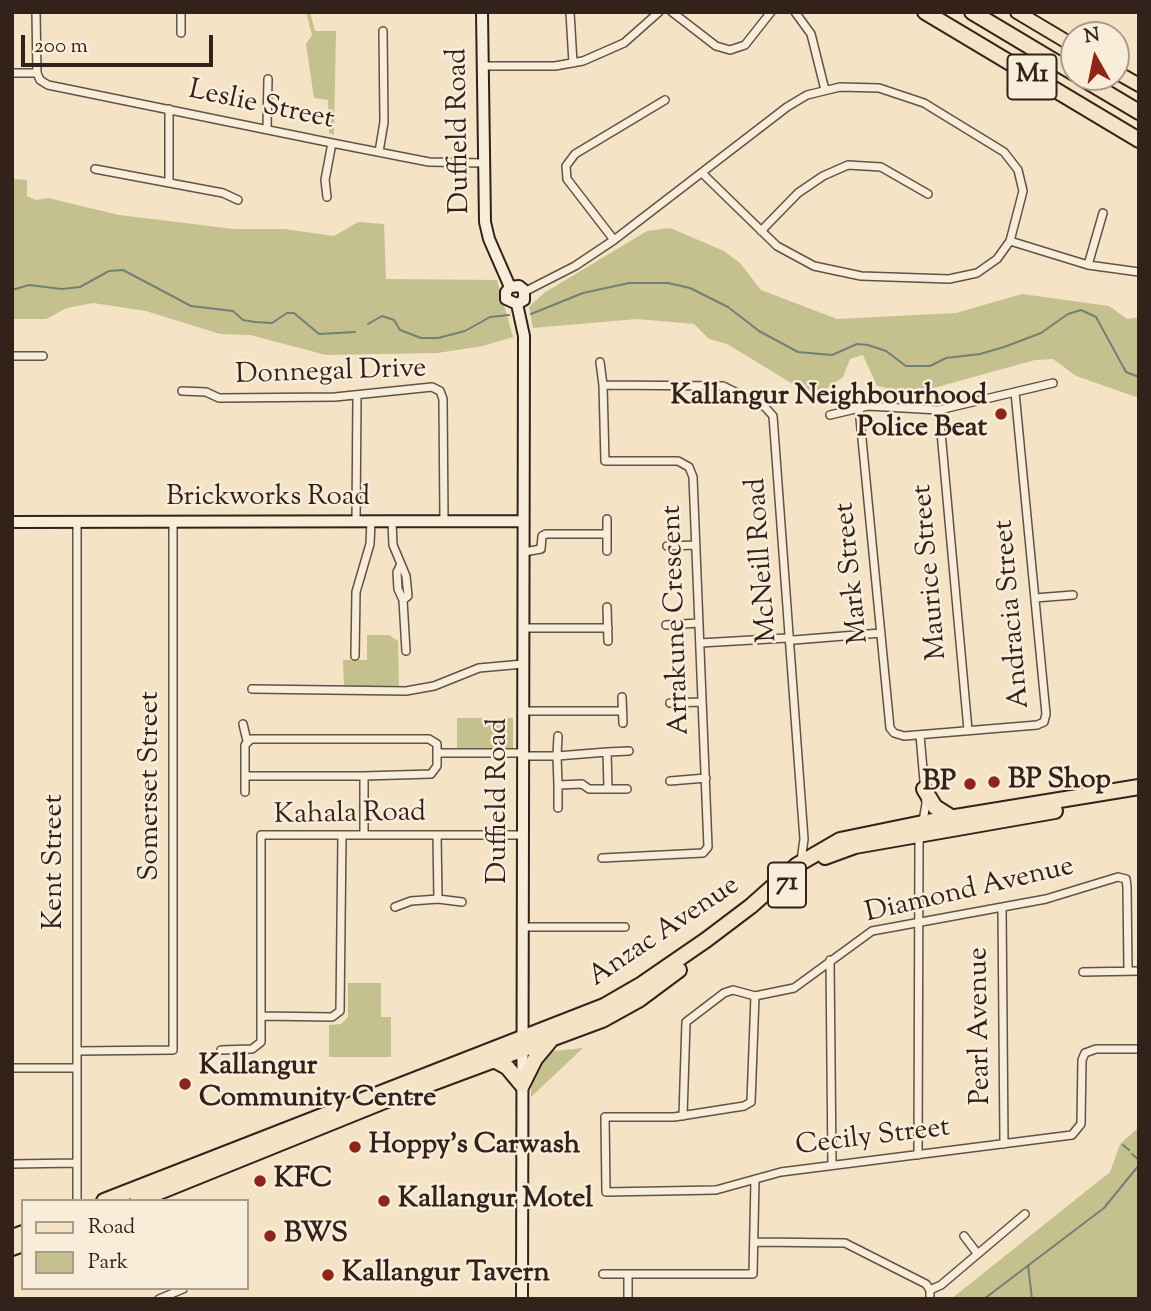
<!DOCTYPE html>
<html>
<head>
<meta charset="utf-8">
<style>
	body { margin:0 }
	#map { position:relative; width:1151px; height:1311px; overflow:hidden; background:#f4e3c5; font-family:"Sorts Mill Goudy",serif }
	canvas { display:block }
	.frame { position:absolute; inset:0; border:14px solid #33221b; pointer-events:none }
	.legend { position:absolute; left:21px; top:1199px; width:228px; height:91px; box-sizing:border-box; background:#f8edd9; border:2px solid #a99c8d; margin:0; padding:9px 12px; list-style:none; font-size:21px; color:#33221b }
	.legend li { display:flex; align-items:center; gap:14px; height:35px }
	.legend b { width:35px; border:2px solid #a99c8d }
	.north { position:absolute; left:1060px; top:21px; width:70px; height:70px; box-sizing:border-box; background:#f8edd9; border:2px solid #a99c8d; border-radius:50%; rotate:351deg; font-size:19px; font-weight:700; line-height:28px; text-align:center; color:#33221b }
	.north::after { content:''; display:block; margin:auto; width:24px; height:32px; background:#8f2418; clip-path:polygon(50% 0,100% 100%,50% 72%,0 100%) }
	.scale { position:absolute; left:21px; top:35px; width:192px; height:32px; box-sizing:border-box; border:4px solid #33221b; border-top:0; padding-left:9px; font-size:21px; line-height:24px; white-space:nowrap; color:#33221b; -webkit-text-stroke:5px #f8edd9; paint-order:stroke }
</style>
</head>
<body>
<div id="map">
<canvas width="1151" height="1311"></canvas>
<div class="frame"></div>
<ul class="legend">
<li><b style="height:9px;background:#f4e3c5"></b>Road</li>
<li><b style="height:19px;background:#c4c18f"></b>Park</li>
</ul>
<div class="north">N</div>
<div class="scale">200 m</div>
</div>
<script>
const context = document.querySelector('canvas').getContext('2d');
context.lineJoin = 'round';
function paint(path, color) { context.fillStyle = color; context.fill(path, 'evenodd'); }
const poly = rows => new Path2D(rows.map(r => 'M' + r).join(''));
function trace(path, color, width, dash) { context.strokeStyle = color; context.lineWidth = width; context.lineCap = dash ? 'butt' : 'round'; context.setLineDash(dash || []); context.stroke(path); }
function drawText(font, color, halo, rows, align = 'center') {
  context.font = font + ' "Sorts Mill Goudy",serif'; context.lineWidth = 5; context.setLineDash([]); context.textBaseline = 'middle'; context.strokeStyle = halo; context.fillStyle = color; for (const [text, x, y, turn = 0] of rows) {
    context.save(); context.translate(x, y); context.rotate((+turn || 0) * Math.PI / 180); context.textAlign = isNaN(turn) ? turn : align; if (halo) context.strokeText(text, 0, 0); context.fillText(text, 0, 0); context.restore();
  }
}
paint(poly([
	[306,12,310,12,315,31,336,31,334,135,329,133,328,100,314,98,306,44,312,35],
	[12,179,27,180,27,196,36,200,48,198,119,215,234,229,284,229,334,236,358,222,384,224,386,279,497,280,513,337,483,346,437,353,326,355,250,335,220,334,146,311,93,303,67,308,46,319,12,319],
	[670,228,724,251,740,263,761,290,837,319,956,313,1022,294,1109,306,1127,319,1139,317,1139,398,1076,376,1053,359,1035,360,912,394,877,386,863,355,850,359,843,377,825,390,806,392,727,344,709,339,694,324,637,319,533,328,529,307,544,293,647,231],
	[367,635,389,635,398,641,399,687,344,687,343,660,367,660],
	[457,718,513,718,513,748,457,748],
	[348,983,381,983,381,1017,391,1017,391,1057,329,1057,329,1025,341,1024,348,1017],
	[583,1048,531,1097,531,1075,541,1062,554,1051],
	[1139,1127,1139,1299,951,1299,1110,1172,1120,1144]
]), '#c4c18f');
trace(poly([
	[12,290,29,285,62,289,80,287,109,271,123,270,191,306,233,311,243,320,255,322,272,323,287,313,294,313,319,334,355,332],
	[531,314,583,293,629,283,668,283,690,288,728,307,759,331,798,352,832,355,857,344,868,345,886,351,906,366,930,366,946,358,980,354,1004,347,1041,333,1068,314,1081,310,1096,317,1126,372,1139,377],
	[368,324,382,316,394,320,400,330,421,338,438,338,465,331,490,317,509,315],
	[1123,1145,1129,1150],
	[1132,1154,1139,1160],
	[1028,1265,1032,1299],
	[984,1299,1104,1208,1139,1165]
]), '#728075', 2);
const street = poly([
	[36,12,37,73],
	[181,12,181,33],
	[570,12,573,63],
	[672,12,716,46,730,50,745,45,771,12],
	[795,12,811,34,825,90],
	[482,66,555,66,583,61,624,43,659,12],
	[12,73,37,73],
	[37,73,40,80,48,85,332,143,429,162,483,163],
	[267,129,268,79],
	[379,152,384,122,383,31],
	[95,169,223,193,238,200],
	[169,182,169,109],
	[327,197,325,180,332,143],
	[761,231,798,193,823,176,848,165,881,167,928,194],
	[614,240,567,179,566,166,575,154,665,100],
	[1010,241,1088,265,1139,272],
	[1088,265,1103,213],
	[524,292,575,266,614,240,787,107,807,95,840,87,879,88,924,103,1004,152,1018,170,1023,191,1010,241,997,259,977,273,949,279,861,276,814,266,777,246,702,173],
	[12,356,43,356],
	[600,362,603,385,605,461,678,461,689,467,693,477,708,847,703,853,602,858],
	[603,385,723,386,765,407,773,416,804,839,801,861],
	[182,391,206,392,219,398,335,397,432,387,440,391,443,399,444,521],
	[859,408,890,728,894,733,904,736,1037,725,1044,722,1046,714,1015,392],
	[939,410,968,730],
	[830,415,868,406,939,410,1053,383],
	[607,519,607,551],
	[356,521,357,396],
	[392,521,393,545,406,576,408,596,403,600],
	[77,522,77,1201],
	[667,546,696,545],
	[524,552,541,549,542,536,546,534,606,534],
	[400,566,397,572,398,589,403,600,406,651],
	[1035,598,1073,595],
	[607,607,608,641],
	[666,625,699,623],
	[523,628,608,628],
	[700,643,787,638,794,640,881,633],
	[355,656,356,592,370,544,371,521],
	[252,689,406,691,434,686,479,668,523,664],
	[622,697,623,723],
	[670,703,701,702],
	[523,711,622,711],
	[243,724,247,741],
	[607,752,629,751],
	[439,753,523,753],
	[523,756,557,756,607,752,608,789,589,789,582,784,558,785,557,756,558,736],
	[245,776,364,776,364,834],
	[670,781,706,778],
	[558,785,558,808],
	[608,789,627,789],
	[245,792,245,745,251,739,429,739,437,744,437,766,431,774,364,776],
	[438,899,462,902],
	[395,907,411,901,438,899,437,835],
	[1002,907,1004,1144],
	[522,927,625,927],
	[830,960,832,1165],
	[1128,971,1127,887,1126,879,1118,877,1046,899,872,931,794,988,755,996,751,1102,744,1106,674,1117,605,1117,606,1192,716,1190,781,1172,1072,1135,1081,1124,1082,1060,1085,1053,1096,1049,1139,1049],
	[1083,972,1139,971],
	[262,1016,332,1017,340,1011,342,835],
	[221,1050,252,1049,261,1042,261,835,522,835],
	[77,1051,173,1050,173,522],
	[12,1068,77,1068],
	[683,1116,686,1022,724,993,733,990,755,996],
	[918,1155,919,843,926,804,920,735],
	[12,1164,77,1163],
	[964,1236,977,1253],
	[754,1242,845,1243,926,1284,930,1290,930,1299],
	[603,1274,753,1274,755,1180],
	[628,1275,628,1299],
	[930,1290,941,1285,1025,1214],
	[159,1299,183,1289]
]);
const secondary = poly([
	[482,12,485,222,489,239,510,287],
	[510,287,519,286,524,290,524,300,517,304],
	[510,287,506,292,506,299,517,304],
	[517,304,524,336,522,1299],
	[12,522,523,521]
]);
const primary = poly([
	[1017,12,1074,46],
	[1116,72,1139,85]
]);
const highway = poly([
	[925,12,1139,140],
	[972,12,1074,73],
	[1080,77,1139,112],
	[924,789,935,807,951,817],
	[825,857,855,846,1055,811],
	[496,1061,507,1067,522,1085,535,1059,550,1041],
	[104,1201,604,1006,642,984,706,940,751,906,797,865,840,840,937,820,1139,787],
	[137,1201,387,1100,602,1020,640,999,679,970],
	[12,1237,23,1233],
	[12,1248,23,1244]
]);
trace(street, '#635246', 10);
trace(secondary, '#33221b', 14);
trace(primary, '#33221b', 16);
trace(highway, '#33221b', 18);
trace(street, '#f8edd9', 7);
trace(secondary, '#f8edd9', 10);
trace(primary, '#f4e3c5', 12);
trace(highway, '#f4e3c5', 14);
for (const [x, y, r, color] of [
	[1001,414,7,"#8f2418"],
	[994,782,7,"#8f2418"],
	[970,784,7,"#8f2418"],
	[185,1084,7,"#8f2418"],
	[355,1147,7,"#8f2418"],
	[260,1181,7,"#8f2418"],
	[384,1201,7,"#8f2418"],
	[270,1236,7,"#8f2418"],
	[328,1275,7,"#8f2418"]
]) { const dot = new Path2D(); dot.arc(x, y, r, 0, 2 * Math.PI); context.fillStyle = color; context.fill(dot); trace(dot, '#f8edd9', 2.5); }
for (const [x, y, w] of [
	[1032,77,49],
	[787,885,38]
]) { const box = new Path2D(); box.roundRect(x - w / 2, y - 22.5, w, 45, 5); context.fillStyle = '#f8edd9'; context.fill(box); trace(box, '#33221b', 2); }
drawText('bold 26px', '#33221b', null, [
	["M1",1032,77],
	["71",787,885]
]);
drawText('28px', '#33221b', '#f8edd9', [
	["Leslie Street",261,107,12],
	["Duffield Road",461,131,-91],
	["Donnegal Drive",331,374,-2],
	["Brickworks Road",268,499],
	["McNeill Road",764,560,-94],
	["Maurice Street",932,572,-95],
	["Mark Street",854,573,-96],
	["Andracia Street",1014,614,-95],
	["Arrakune Crescent",678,620,-92],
	["Somerset Street",152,786,-90],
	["Duffield Road",500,801,-90],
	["Kahala Road",350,816,-1],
	["Kent Street",56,862,-90],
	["Diamond Avenue",970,892,-13],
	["Anzac Avenue",665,933,-34],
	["Pearl Avenue",982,1026,-91],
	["Cecily Street",873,1139,-7]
]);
drawText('bold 28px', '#33221b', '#f8edd9', [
	["Kallangur Neighbourhood",987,398,"right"],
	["Police Beat",987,430,"right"],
	["BP Shop",1008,782],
	["BP",956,784,"right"],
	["Kallangur",199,1068],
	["Community Centre",199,1100],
	["Hoppy's Carwash",369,1147],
	["KFC",274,1181],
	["Kallangur Motel",398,1201],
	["BWS",284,1236],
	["Kallangur Tavern",342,1275]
], 'left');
</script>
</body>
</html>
